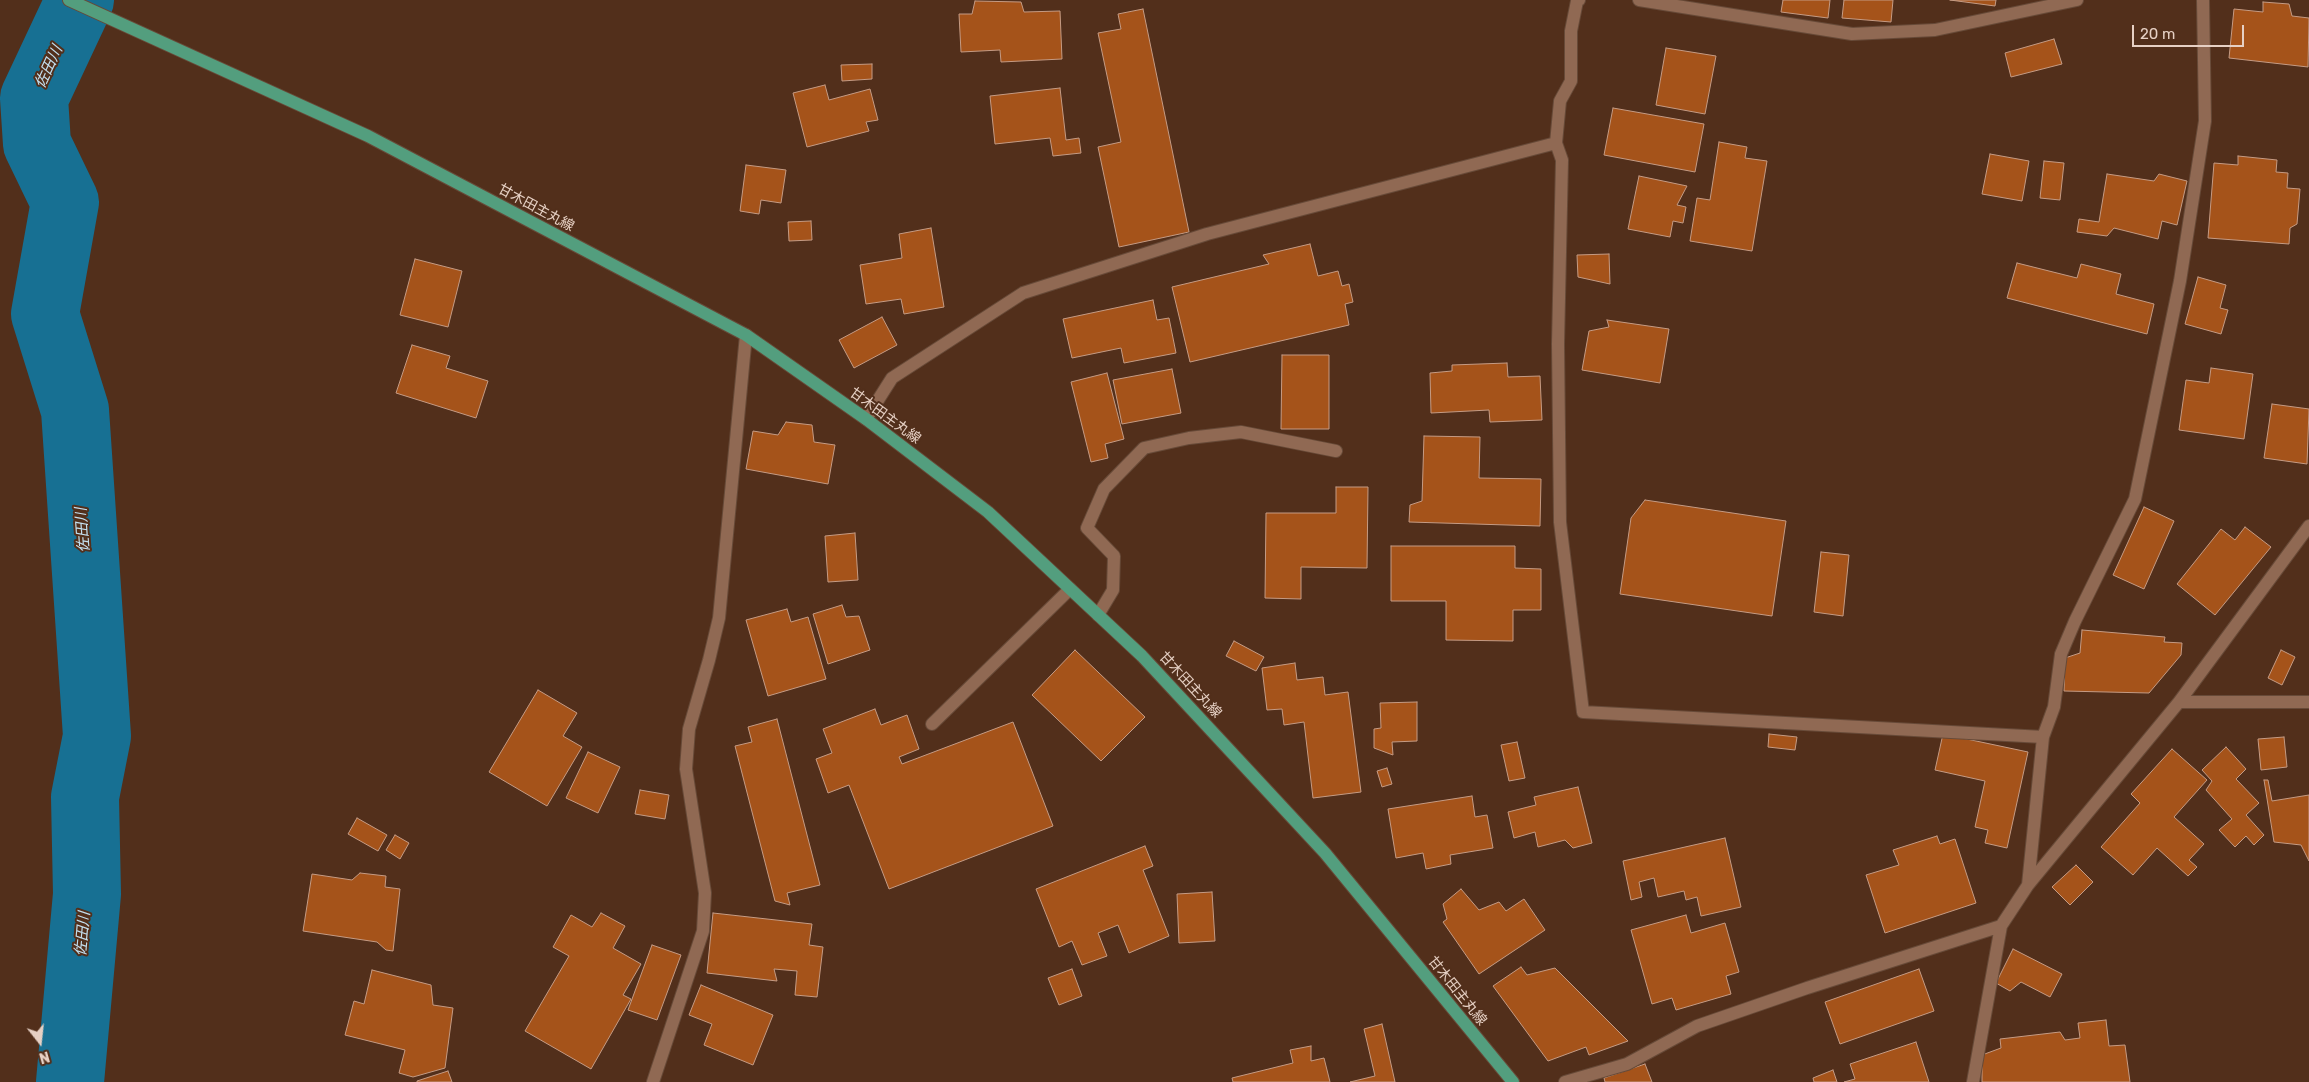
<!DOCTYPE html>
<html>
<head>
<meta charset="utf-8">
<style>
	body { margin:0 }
	#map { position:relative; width:2309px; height:1082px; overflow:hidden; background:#522f1b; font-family:Rubik,sans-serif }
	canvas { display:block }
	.north { position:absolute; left:15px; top:1017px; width:50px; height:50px; -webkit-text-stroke:4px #522f1b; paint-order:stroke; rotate:164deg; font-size:14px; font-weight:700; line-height:20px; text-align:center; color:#e6d0c4 }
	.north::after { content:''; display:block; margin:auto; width:18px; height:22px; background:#e6d0c4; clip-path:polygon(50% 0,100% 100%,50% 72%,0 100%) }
	.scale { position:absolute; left:2132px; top:25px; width:112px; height:22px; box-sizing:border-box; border:2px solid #e6d0c4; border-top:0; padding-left:6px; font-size:15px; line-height:18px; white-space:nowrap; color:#e6d0c4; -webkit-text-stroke:4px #522f1b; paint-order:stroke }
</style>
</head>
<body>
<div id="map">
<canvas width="2309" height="1082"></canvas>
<div class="north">N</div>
<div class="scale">20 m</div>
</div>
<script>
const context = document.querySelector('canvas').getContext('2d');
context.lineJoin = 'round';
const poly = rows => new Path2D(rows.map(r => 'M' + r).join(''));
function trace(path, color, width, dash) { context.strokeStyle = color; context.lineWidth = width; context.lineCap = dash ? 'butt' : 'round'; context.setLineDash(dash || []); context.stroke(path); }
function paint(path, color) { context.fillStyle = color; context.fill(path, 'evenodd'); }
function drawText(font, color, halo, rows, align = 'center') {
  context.font = font + ' Rubik,"Noto Sans JP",sans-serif'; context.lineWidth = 4; context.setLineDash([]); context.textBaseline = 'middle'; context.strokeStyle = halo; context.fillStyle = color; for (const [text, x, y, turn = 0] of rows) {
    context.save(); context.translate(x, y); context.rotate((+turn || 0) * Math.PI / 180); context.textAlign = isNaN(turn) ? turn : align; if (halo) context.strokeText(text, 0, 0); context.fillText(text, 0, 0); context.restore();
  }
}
trace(poly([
	[70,1082,87,894,85,797,97,736,75,410,45,314,65,202,37,144,34,98,80,0]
]), '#177093', 68);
const building = poly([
	[1783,0,1830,0,1828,18,1781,12,1783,0],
	[1844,0,1893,0,1891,22,1842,18,1844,0],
	[1950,0,1996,0,1995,6,1950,0],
	[975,1,1021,2,1024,12,1060,11,1062,59,1001,62,1000,50,961,52,959,14,972,14,975,1],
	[2263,2,2289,4,2292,16,2309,18,2308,67,2229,58,2234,9,2263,12,2263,2],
	[1143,9,1189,232,1119,247,1098,147,1121,142,1098,33,1121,29,1118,14,1143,9],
	[2054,39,2062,64,2011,77,2005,53,2054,39],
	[1666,48,1716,56,1705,114,1656,105,1666,48],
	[872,64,872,79,842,81,841,65,872,64],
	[825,85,829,100,870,89,878,120,866,122,869,131,807,147,793,93,825,85],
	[1060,88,1066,140,1079,138,1081,153,1053,156,1050,138,995,144,990,96,1060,88],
	[1613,108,1704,124,1695,172,1604,155,1613,108],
	[1719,142,1747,147,1745,158,1767,161,1752,251,1690,241,1697,198,1710,200,1719,142],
	[1990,154,2029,161,2022,201,1982,194,1990,154],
	[2238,156,2277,160,2276,172,2288,173,2287,188,2300,189,2297,224,2290,228,2289,244,2208,238,2214,163,2238,165,2238,156],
	[2044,161,2064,163,2060,200,2040,198,2044,161],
	[746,165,786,170,781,203,761,200,759,214,740,211,746,165],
	[2107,174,2154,181,2159,174,2187,181,2177,225,2162,221,2158,239,2114,228,2107,236,2077,232,2079,219,2099,222,2107,174],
	[1639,176,1687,186,1677,205,1686,207,1683,223,1673,221,1670,237,1628,229,1639,176],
	[811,221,812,240,789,241,788,222,811,221],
	[931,228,944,307,904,314,901,299,866,304,860,265,902,258,899,234,931,228],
	[1310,244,1318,276,1338,271,1342,286,1349,284,1353,302,1345,304,1349,325,1190,362,1172,287,1269,264,1263,255,1310,244],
	[1609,254,1610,284,1578,277,1577,255,1609,254],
	[415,259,462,271,448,327,400,315,415,259],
	[2017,263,2077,278,2081,264,2121,274,2116,294,2154,304,2147,334,2007,298,2017,263],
	[2198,277,2226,285,2220,308,2228,310,2221,334,2185,324,2198,277],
	[1153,300,1157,320,1169,318,1176,353,1124,363,1121,348,1072,358,1063,319,1153,300],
	[882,317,897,345,854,368,839,340,882,317],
	[1607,320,1669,329,1660,383,1582,370,1589,331,1609,327,1607,320],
	[412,345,450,356,446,368,488,381,476,418,396,393,412,345],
	[1282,355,1329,355,1329,429,1281,429,1282,355],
	[1507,363,1508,377,1540,376,1542,420,1490,422,1489,410,1431,413,1430,373,1452,371,1452,365,1507,363],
	[2211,368,2253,374,2244,439,2179,430,2186,380,2209,383,2211,368],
	[1172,369,1181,413,1122,424,1113,380,1172,369],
	[1107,373,1124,439,1105,444,1108,458,1091,462,1071,382,1107,373],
	[2272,404,2309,409,2307,464,2264,458,2272,404],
	[786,422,812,425,814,442,835,445,828,484,746,469,753,431,778,435,786,422],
	[1424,436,1480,437,1479,478,1541,479,1540,526,1409,522,1410,505,1422,501,1424,436],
	[1336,487,1368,487,1367,568,1301,567,1301,599,1265,598,1266,513,1336,513,1336,487],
	[1645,500,1786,521,1772,616,1620,594,1631,518,1645,500],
	[2144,507,2174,521,2144,589,2113,575,2144,507],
	[2245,527,2271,547,2215,615,2177,584,2221,529,2235,540,2245,527],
	[855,533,858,580,828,582,825,536,855,533],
	[1391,546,1515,546,1515,568,1541,569,1541,610,1513,610,1513,641,1446,640,1446,601,1391,601,1391,546],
	[1821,552,1849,555,1843,616,1814,612,1821,552],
	[842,605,846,617,859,616,870,650,828,664,813,614,842,605],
	[787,609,791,622,808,617,826,679,768,696,746,620,787,609],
	[2082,630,2165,637,2164,642,2182,643,2181,655,2149,693,2064,691,2065,658,2080,653,2082,630],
	[1234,641,1264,657,1256,671,1226,656,1234,641],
	[1075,650,1145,717,1101,761,1032,695,1075,650],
	[2281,650,2295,657,2282,685,2268,678,2281,650],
	[1295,663,1297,680,1323,677,1325,695,1348,692,1361,792,1313,798,1304,722,1284,725,1282,709,1267,710,1262,668,1295,663],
	[538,690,577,713,563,736,582,747,547,806,489,772,538,690],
	[1417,702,1417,741,1392,742,1393,755,1374,748,1374,729,1381,728,1380,703,1417,702],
	[875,709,881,725,907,715,919,749,899,757,902,764,1013,722,1053,826,889,889,849,785,828,793,816,759,832,753,823,729,875,709],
	[777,719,820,885,787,893,790,905,775,901,735,746,752,742,748,727,777,719],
	[1769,734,1797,737,1795,750,1768,747,1769,734],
	[1943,734,2028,752,2007,848,1985,843,1988,830,1975,827,1985,781,1935,770,1943,734],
	[2284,737,2287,767,2261,770,2258,739,2284,737],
	[1517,742,1525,778,1509,781,1501,745,1517,742],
	[2226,747,2246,769,2236,779,2259,803,2246,815,2264,835,2254,845,2246,836,2235,847,2219,830,2232,819,2206,790,2212,781,2202,770,2226,747],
	[2172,749,2207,780,2174,817,2204,844,2189,860,2197,867,2188,876,2157,848,2133,875,2101,847,2140,803,2131,794,2172,749],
	[588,752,620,767,598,813,566,798,588,752],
	[1387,768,1392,784,1382,787,1377,771,1387,768],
	[2264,780,2268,780,2272,801,2309,795,2309,861,2301,845,2274,842,2264,780],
	[1578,787,1592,843,1573,848,1565,840,1538,847,1535,832,1514,838,1508,812,1536,805,1534,797,1578,787],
	[640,790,669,795,665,819,635,814,640,790],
	[1472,796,1475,817,1487,815,1493,848,1450,855,1451,864,1426,869,1423,853,1396,858,1388,809,1472,796],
	[357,818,387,835,378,851,348,834,357,818],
	[395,835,409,843,400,859,386,850,395,835],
	[1937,836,1940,844,1955,839,1976,903,1885,933,1866,875,1899,865,1893,850,1937,836],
	[1725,838,1741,907,1701,916,1697,897,1686,900,1684,891,1658,897,1654,878,1639,882,1642,897,1631,900,1623,861,1725,838],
	[1145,846,1153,866,1143,870,1169,936,1129,953,1118,925,1098,933,1107,956,1082,965,1072,941,1059,947,1036,889,1145,846],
	[2076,865,2093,882,2070,905,2052,887,2076,865],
	[360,873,386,876,385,887,400,889,393,951,386,950,377,942,303,931,312,874,352,880,360,873],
	[1461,889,1479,910,1499,902,1506,911,1524,899,1545,930,1479,974,1443,922,1447,919,1443,904,1461,889],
	[1212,892,1215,941,1179,943,1177,894,1212,892],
	[601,913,625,926,613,948,641,964,623,995,631,999,591,1069,525,1031,569,956,553,947,571,915,592,927,601,913],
	[713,913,812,924,809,945,823,947,817,997,795,995,797,971,774,969,777,981,707,973,713,913],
	[1686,915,1691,933,1725,923,1739,972,1726,976,1731,994,1676,1010,1672,998,1652,1004,1631,930,1686,915],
	[652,945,681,955,657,1020,628,1010,652,945],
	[2013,949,2062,974,2050,997,2021,982,2010,991,1996,983,2013,949],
	[1521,967,1527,975,1555,968,1628,1041,1589,1055,1586,1047,1548,1061,1493,986,1521,967],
	[1072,969,1082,996,1059,1005,1048,978,1072,969],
	[1919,969,1934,1011,1840,1044,1825,1002,1919,969],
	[372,970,431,985,433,1005,453,1008,445,1068,413,1077,399,1073,405,1050,345,1035,354,1001,364,1004,372,970],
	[701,985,773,1015,753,1065,704,1045,712,1024,689,1015,701,985],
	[2106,1020,2109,1046,2125,1045,2130,1082,1982,1082,1982,1055,2001,1048,2000,1039,2060,1032,2065,1040,2080,1038,2078,1023,2106,1020],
	[1382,1024,1395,1082,1350,1082,1375,1076,1364,1029,1382,1024],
	[1916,1042,1929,1082,1844,1082,1855,1079,1850,1064,1916,1042],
	[1311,1046,1311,1061,1324,1058,1330,1082,1233,1082,1232,1078,1293,1063,1290,1050,1311,1046],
	[1645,1064,1652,1082,1605,1082,1604,1078,1645,1064],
	[1833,1070,1837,1082,1814,1082,1813,1078,1833,1070],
	[448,1071,452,1082,417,1082,417,1081,448,1071]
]);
paint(building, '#a5531a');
trace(building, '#c59b84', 1);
const minor = poly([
	[1579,0,1577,1,1571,31,1571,81,1560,101,1556,143,1562,160,1558,344,1560,522,1583,712,2043,737],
	[1639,0,1852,34,1935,30,2077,0],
	[866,419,892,378,1023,293,1207,234,1556,143],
	[1098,615,1113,590,1114,556,1087,528,1104,489,1144,448,1189,438,1241,432,1336,451],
	[2179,702,2309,702],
	[932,724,1070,589],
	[2028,885,2043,737,2054,707,2061,654,2075,621,2135,499,2180,281,2205,121,2203,0],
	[653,1082,703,931,705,893,686,769,689,729,709,660,719,618,746,335],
	[1565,1082,1627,1064,1697,1026,1807,988,2001,926],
	[1973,1082,2001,926,2028,885,2179,702,2309,526]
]);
const major = poly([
	[69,0,368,136,746,335,866,419,988,512,1142,656,1325,853,1513,1082]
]);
trace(minor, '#674a38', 14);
trace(major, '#674a38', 14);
trace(minor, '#906953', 12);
trace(major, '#539e7e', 12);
drawText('14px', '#e6d0c4', '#522f1b', [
	["甘木田主丸線",536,208,28],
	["甘木田主丸線",885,416,36],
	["甘木田主丸線",1190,685,47],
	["甘木田主丸線",1457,991,51]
]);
drawText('italic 15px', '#c4e1f1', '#522f1b', [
	["佐田川",49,67,-65],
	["佐田川",83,530,-94],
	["佐田川",83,934,-85]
]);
</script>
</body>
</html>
